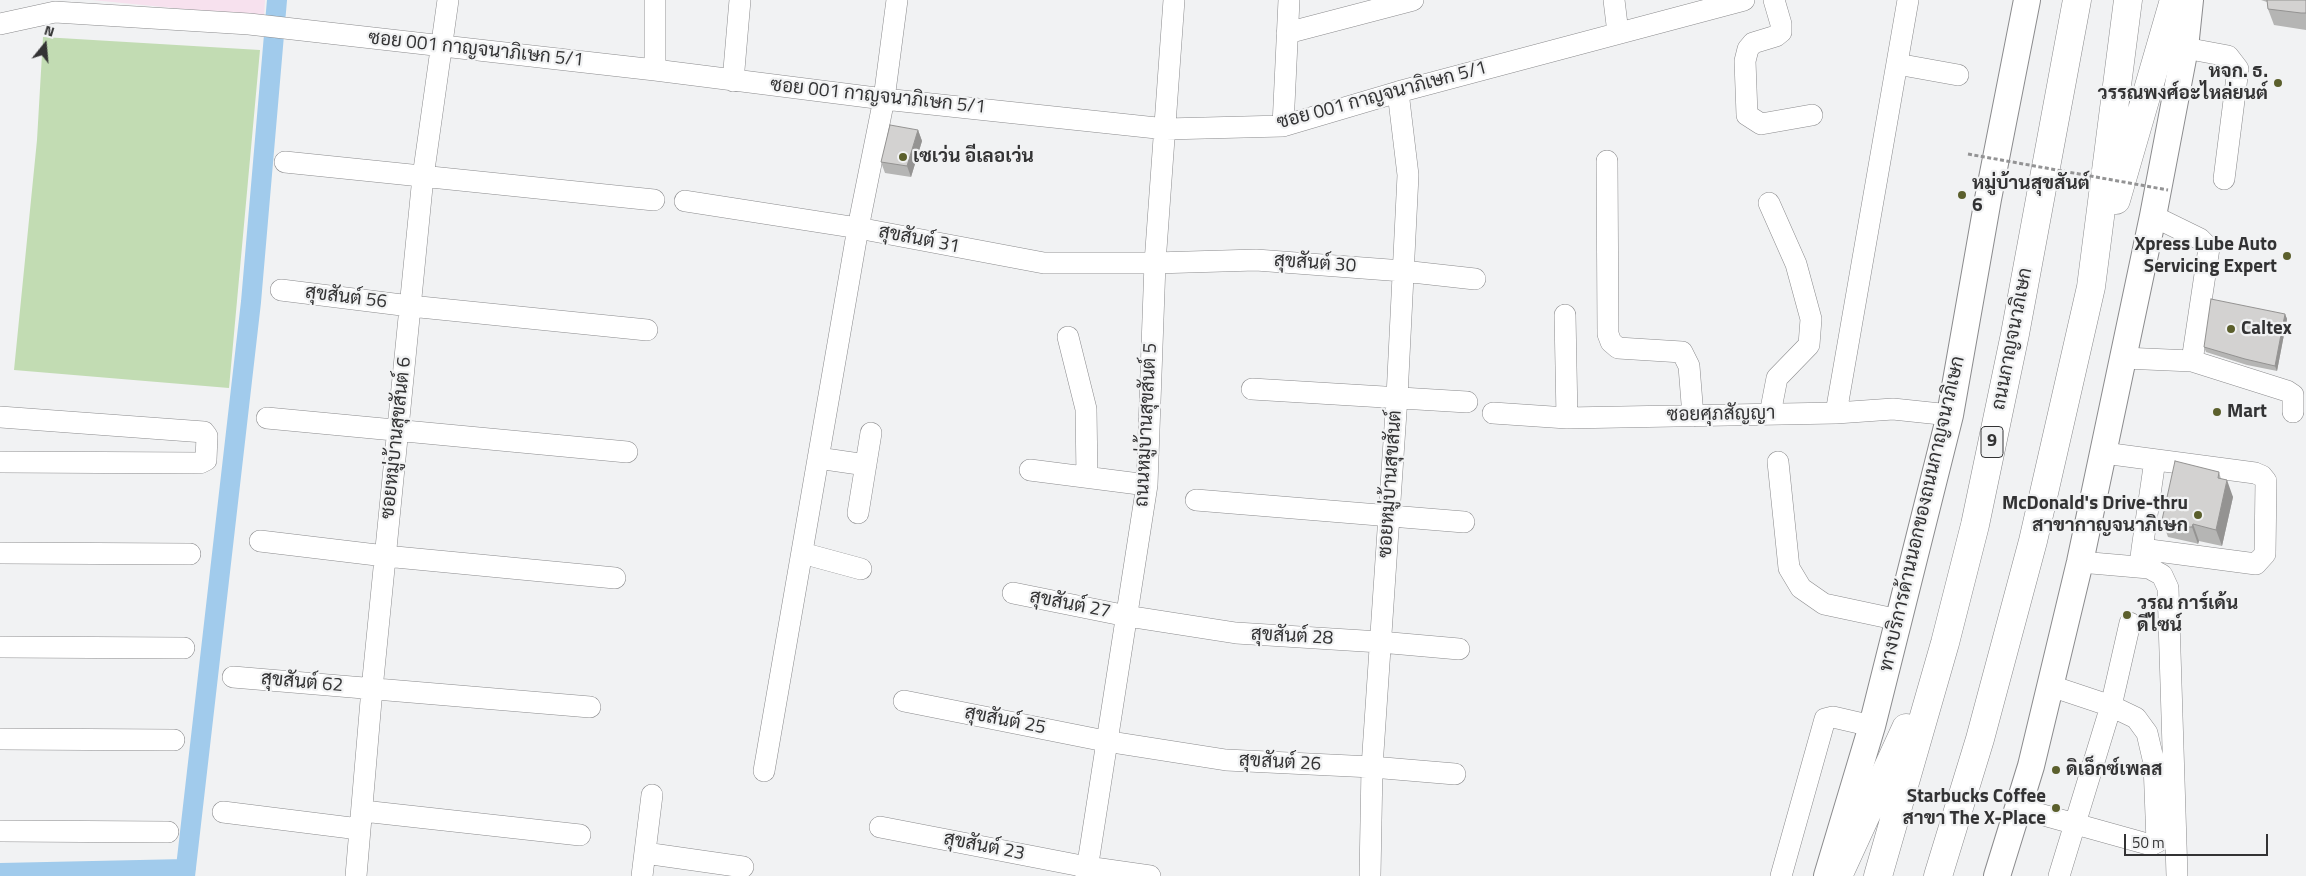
<!DOCTYPE html>
<html>
<head>
<meta charset="utf-8">
<style>
	body { margin:0 }
	#map { position:relative; width:2306px; height:876px; overflow:hidden; background:#f1f2f3; font-family:"Titillium Web",sans-serif }
	canvas { display:block }
	.north { position:absolute; left:20px; top:20px; width:50px; height:50px; -webkit-text-stroke:4px #f1f2f3; paint-order:stroke; rotate:17deg; font-size:14px; font-weight:700; line-height:20px; text-align:center; color:#333334 }
	.north::after { content:''; display:block; margin:auto; width:18px; height:22px; background:#333334; clip-path:polygon(50% 0,100% 100%,50% 72%,0 100%) }
	.scale { position:absolute; left:2124px; top:834px; width:144px; height:22px; box-sizing:border-box; border:2px solid #333334; border-top:0; padding-left:6px; font-size:15px; line-height:18px; white-space:nowrap; color:#333334; -webkit-text-stroke:4px #f1f2f3; paint-order:stroke }
</style>
</head>
<body>
<div id="map">
<canvas width="2306" height="876"></canvas>
<div class="north">N</div>
<div class="scale">50 m</div>
</div>
<script>
const context = document.querySelector('canvas').getContext('2d');
context.lineJoin = 'round';
function paint(path, color) { context.fillStyle = color; context.fill(path, 'evenodd'); }
const poly = rows => new Path2D(rows.map(r => 'M' + r).join(''));
function trace(path, color, width, dash) { context.strokeStyle = color; context.lineWidth = width; context.lineCap = dash ? 'butt' : 'round'; context.setLineDash(dash || []); context.stroke(path); }
function drawText(font, color, halo, rows, align = 'center') {
  context.font = font + ' "Titillium Web",Sarabun,sans-serif'; context.lineWidth = 4.5; context.setLineDash([]); context.textBaseline = 'middle'; context.strokeStyle = halo; context.fillStyle = color; for (const [text, x, y, turn = 0] of rows) {
    context.save(); context.translate(x, y); context.rotate((+turn || 0) * Math.PI / 180); context.textAlign = isNaN(turn) ? turn : align; if (halo) context.strokeText(text, 0, 0); context.fillText(text, 0, 0); context.restore();
  }
}
paint(poly([
	[92,0,265,0,264,17]
]), '#f7e1ee');
paint(poly([
	[43,37,260,50,229,388,14,370,37,140]
]), '#c2dcb3');
trace(poly([
	[0,873,186,869],
	[185,876,251,302,277,0]
]), '#a1cbec', 20);
const minor = poly([
	[655,0,655,70],
	[1614,0,1618,33],
	[1774,0,1781,24,1781,32,1776,36,1753,43,1748,49,1745,61,1747,115,1761,124,1812,115],
	[0,24,55,12,249,24,655,70,884,99,1166,129,1283,126,1398,92,1744,0],
	[1287,33,1413,0],
	[2185,48,2228,56,2238,69,2224,179],
	[1897,64,1958,75],
	[733,81,740,0],
	[1283,126,1289,0],
	[1607,161,1608,334,1611,342,1618,348,1682,352,1689,366,1693,416],
	[285,162,654,200],
	[685,201,858,228,1044,263,1155,263,1256,260,1403,271,1475,279],
	[1769,203,1796,264,1811,319,1809,345,1777,378,1770,414],
	[281,290,410,306,647,330],
	[1565,315,1567,418],
	[1068,337,1086,409,1087,477],
	[2123,358,2192,361,2209,248,2200,239,2153,216],
	[2192,361,2287,391,2293,395,2293,412],
	[1252,389,1467,402],
	[1493,413,1567,418,1836,413,1893,409,1950,415],
	[1836,413,1908,0],
	[0,417,204,432,207,436,206,460,200,463,0,462],
	[267,418,627,452],
	[2104,453,2255,473,2262,476,2266,481,2265,554,2256,564,2142,549,2140,567],
	[818,458,866,465],
	[1778,462,1789,568,1801,588,1824,604,1899,620],
	[1030,470,1147,485],
	[1196,500,1464,522],
	[858,513,871,433],
	[260,541,385,556,615,578],
	[2142,549,2155,460],
	[0,553,190,554],
	[802,553,861,569],
	[2080,562,2149,568,2162,575,2168,588,2177,876],
	[1013,593,1127,616,1236,633,1380,642,1459,649],
	[0,647,184,648],
	[233,677,590,707],
	[904,701,1105,741,1226,760,1372,767,1455,774],
	[0,739,174,740],
	[764,771,858,228,884,99,897,0],
	[2018,808,2151,845,2157,842,2154,763,2147,733,2136,718,2111,706,2051,686],
	[363,811,580,835],
	[223,812,359,829],
	[880,827,1087,867,1150,876],
	[0,831,168,832],
	[645,853,743,867],
	[356,876,372,689,423,177,448,0],
	[642,876,652,795],
	[1086,876,1147,485,1155,263,1174,0],
	[1370,876,1372,767,1397,397,1408,175,1398,92],
	[1781,876,1825,719,1833,717,1872,726],
	[2059,876,2111,706,2130,623]
]);
const major = poly([
	[1827,876,1872,726,1950,415,1988,199,2027,0],
	[1997,876,2031,766,2080,562,2153,216,2185,48,2190,0]
]);
const highway = poly([
	[2116,200,2174,0],
	[1838,876,1906,728],
	[1878,876,1945,643,1975,525,2015,334,2077,0],
	[1938,876,1980,739,2033,541,2091,287,2128,0]
]);
trace(minor, '#8b8b8d', 22);
trace(major, '#8b8b8d', 28);
trace(highway, '#8b8b8d', 29);
trace(minor, '#fff', 21);
trace(major, '#fff', 26);
trace(highway, '#fff', 28);
trace(poly([
	[1968,154,2168,190]
]), '#939394', 3, [4, 2.5]);
paint(poly([
	[2261,0,2306,0,2306,30,2274,25,2268,9,2267,2],
	[918,130,922,141,911,177,885,173,881,162],
	[2285,314,2287,319,2277,371,2247,365,2206,352,2204,347],
	[2219,472,2221,479,2233,497,2222,546,2199,541,2198,544,2195,543,2168,537,2162,520]
]), '#b5b5b4');
paint(poly([
	[918,130,922,141,911,177,907,166],
	[2285,314,2287,319,2277,371,2275,366],
	[2227,480,2233,497,2222,546,2216,530],
	[2193,524,2199,541,2198,544,2192,527]
]), '#949392');
const building = poly([
	[2267,0,2306,0,2306,13,2301,13,2268,9,2267,0],
	[890,125,918,130,907,166,881,162,890,125],
	[2211,299,2285,314,2275,366,2245,359,2204,347,2211,299],
	[2175,461,2219,472,2218,478,2227,480,2216,530,2193,524,2192,527,2189,527,2162,520,2175,461]
]);
paint(building, '#d3d2d1');
trace(building, '#949392', 1);
for (const [x, y, r, color] of [
	[2278,83,5,"#5b5f2c"],
	[903,157,5,"#5b5f2c"],
	[1962,195,5,"#5b5f2c"],
	[2287,256,5,"#5b5f2c"],
	[2231,329,5,"#5b5f2c"],
	[2217,412,5,"#5b5f2c"],
	[2198,515,5,"#5b5f2c"],
	[2127,615,5,"#5b5f2c"],
	[2056,770,5,"#5b5f2c"],
	[2056,808,5,"#5b5f2c"]
]) { const dot = new Path2D(); dot.arc(x, y, r, 0, 2 * Math.PI); context.fillStyle = color; context.fill(dot); trace(dot, '#f1f2f3', 2); }
for (const [x, y, w] of [
	[1992,442,22]
]) { const box = new Path2D(); box.roundRect(x - w / 2, y - 15.5, w, 31, 4); context.fillStyle = '#f1f2f3'; context.fill(box); trace(box, '#333334', 1); }
drawText('bold 18px', '#333334', null, [
	["9",1992,442]
]);
drawText('19px', '#333334', '#f1f2f3', [
	["ซอย 001 กาญจนาภิเษก 5/1",476,50,6],
	["ซอย 001 กาญจนาภิเษก 5/1",1382,96,-15],
	["ซอย 001 กาญจนาภิเษก 5/1",878,97,6],
	["สุขสันต์ 31",919,240,11],
	["สุขสันต์ 30",1315,264,4],
	["สุขสันต์ 56",346,298,7],
	["ถนนกาญจนาภิเษก",2013,339,-79],
	["ซอยศุภสัญญา",1721,415,-1],
	["ถนนหมู่บ้านสุขสันต์ 5",1147,425,-87],
	["ซอยหมู่บ้านสุขสันต์ 6",397,438,-84],
	["ซอยหมู่บ้านสุขสันต์",1391,484,-86],
	["ทางบริการด้านนอกของถนนกาญจนาภิเษก",1923,514,-77],
	["สุขสันต์ 27",1070,605,11],
	["สุขสันต์ 28",1292,637,3],
	["สุขสันต์ 62",302,683,5],
	["สุขสันต์ 25",1005,721,11],
	["สุขสันต์ 26",1280,763,3],
	["สุขสันต์ 23",984,847,11]
]);
drawText('bold 19px', '#333334', '#f1f2f3', [
	["หจก. ธ.",2268,72,"right"],
	["วรรณพงศ์อะไหล่ยนต์",2268,94,"right"],
	["เซเว่น อีเลอเว่น",913,157],
	["หมู่บ้านสุขสันต์",1972,184],
	["6",1972,206],
	["Xpress Lube Auto",2277,245,"right"],
	["Servicing Expert",2277,267,"right"],
	["Caltex",2241,329],
	["Mart",2227,412],
	["McDonald's Drive-thru",2188,504,"right"],
	["สาขากาญจนาภิเษก",2188,526,"right"],
	["วรุณ การ์เด้น",2137,604],
	["ดีไซน์",2137,626],
	["ดิเอ็กซ์เพลส",2066,770],
	["Starbucks Coffee",2046,797,"right"],
	["สาขา The X-Place",2046,819,"right"]
], 'left');
</script>
</body>
</html>
